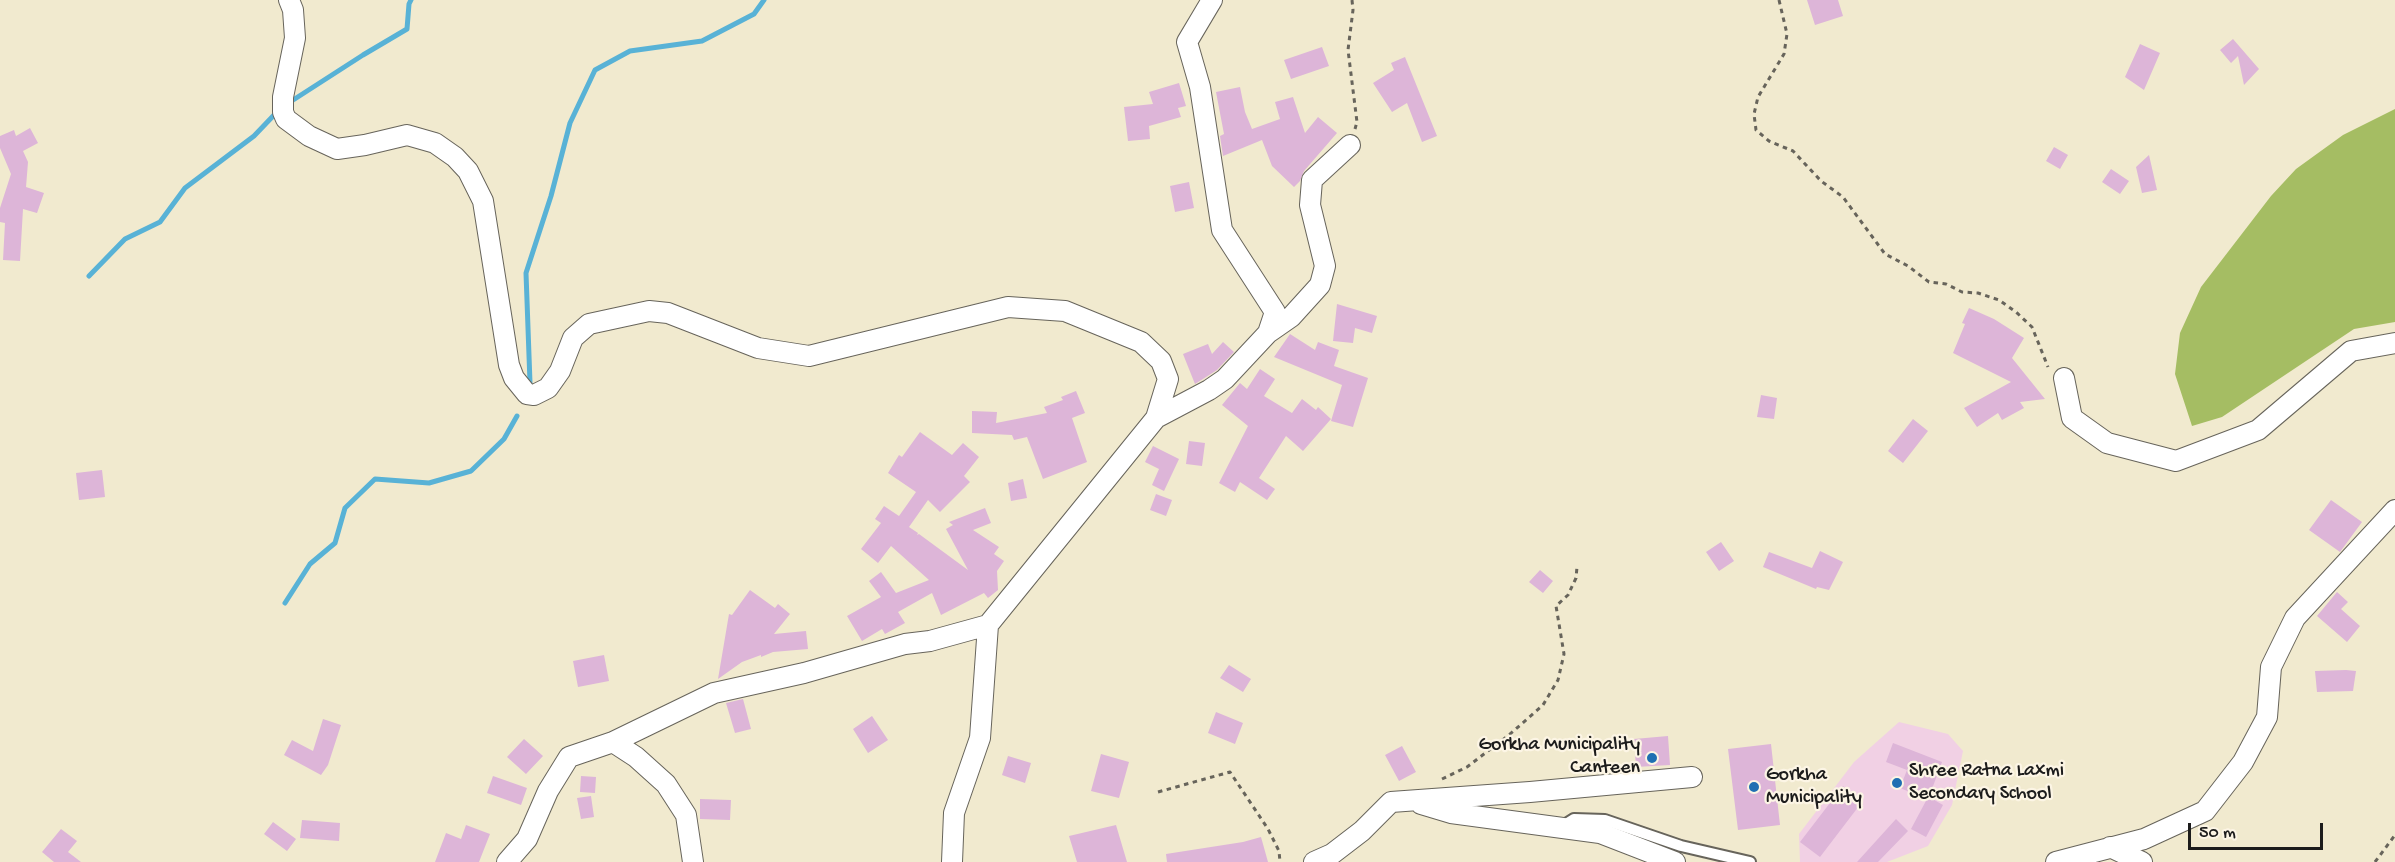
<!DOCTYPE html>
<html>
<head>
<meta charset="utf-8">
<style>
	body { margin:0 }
	#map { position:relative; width:2395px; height:862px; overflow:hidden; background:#f1eacf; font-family:"Gochi Hand",sans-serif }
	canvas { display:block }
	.scale { position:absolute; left:2188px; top:823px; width:135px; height:27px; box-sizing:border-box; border:3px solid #1c1c1c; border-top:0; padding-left:8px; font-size:18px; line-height:21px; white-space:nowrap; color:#1c1c1c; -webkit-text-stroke:4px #fcf5e5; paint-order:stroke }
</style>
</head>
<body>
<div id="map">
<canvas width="2395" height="862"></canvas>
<div class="scale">50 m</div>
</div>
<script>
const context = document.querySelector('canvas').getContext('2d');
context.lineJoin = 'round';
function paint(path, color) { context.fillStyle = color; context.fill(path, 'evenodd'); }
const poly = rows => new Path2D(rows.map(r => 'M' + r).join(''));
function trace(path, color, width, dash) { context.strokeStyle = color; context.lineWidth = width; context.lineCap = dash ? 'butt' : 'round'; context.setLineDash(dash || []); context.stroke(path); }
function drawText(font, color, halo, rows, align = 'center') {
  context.font = font + ' "Gochi Hand",sans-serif'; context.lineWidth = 4.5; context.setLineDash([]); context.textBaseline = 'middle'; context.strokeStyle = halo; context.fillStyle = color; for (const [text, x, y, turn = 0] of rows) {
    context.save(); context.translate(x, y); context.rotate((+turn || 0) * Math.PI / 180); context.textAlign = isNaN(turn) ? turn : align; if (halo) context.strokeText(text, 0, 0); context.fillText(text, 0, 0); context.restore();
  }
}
paint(poly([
	[1899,722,1948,734,1963,751,1952,805,1928,846,1887,862,1800,862,1799,834,1854,762]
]), '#f1d0e4');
paint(poly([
	[2395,109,2395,322,2354,329,2222,417,2192,426,2175,374,2180,333,2201,287,2271,196,2296,169,2343,135]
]), '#a5bd63');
trace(poly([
	[290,102,363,55,407,29,409,4,411,0],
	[89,276,125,239,160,222,185,188,254,136,275,114],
	[530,383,526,273,551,196,570,123,595,70,630,51,702,41,754,14,764,0],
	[285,603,310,564,335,543,345,508,375,479,429,483,471,471,504,439,517,416]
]), '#58b2d6', 5);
paint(poly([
	[1807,0,1838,0,1843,16,1815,25],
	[2233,39,2259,69,2244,85,2238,56,2231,63,2220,50],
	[2140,44,2160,53,2144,90,2125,77],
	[1322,47,1329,66,1291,79,1284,60],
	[1405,57,1437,136,1422,142,1407,103,1392,112,1373,83,1394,70,1391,63],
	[1179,83,1186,106,1178,108,1181,117,1149,126,1150,139,1128,141,1124,107,1153,104,1149,92],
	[1240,87,1245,112,1252,129,1280,119,1275,102,1293,97,1305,133,1318,117,1337,133,1304,171,1300,181,1294,187,1272,166,1262,140,1223,156,1220,136,1224,134,1216,92],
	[30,128,38,143,23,151,28,162,26,187,44,193,37,213,23,209,20,261,3,260,5,223,0,222,0,208,11,174,0,148,0,136,14,130,16,136],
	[2054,147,2068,155,2060,169,2046,161],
	[2149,155,2157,190,2142,193,2136,167],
	[2111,169,2129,181,2120,194,2102,182],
	[1189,182,1194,208,1175,212,1170,186],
	[1337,304,1377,316,1372,333,1355,328,1353,343,1333,341],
	[1969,308,1994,319,2024,338,2012,358,2045,399,2020,402,2024,408,2002,420,1998,413,1977,427,1964,408,2011,382,1953,353,1965,324,1962,323],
	[1290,334,1315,350,1318,342,1339,350,1334,366,1368,378,1353,427,1331,421,1342,385,1274,357],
	[1223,342,1234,352,1217,370,1195,384,1183,354,1208,344,1212,354],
	[1260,369,1275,379,1264,396,1292,413,1302,399,1316,410,1318,407,1331,419,1303,451,1286,436,1259,478,1275,489,1267,500,1240,482,1235,492,1219,483,1248,426,1222,405,1240,383,1247,389],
	[1076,391,1085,413,1072,418,1087,462,1043,479,1027,437,1014,440,1012,435,972,433,972,411,997,412,996,423,1047,413,1044,407,1063,400,1061,397],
	[1761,395,1777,398,1774,419,1757,417],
	[1913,419,1928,431,1903,463,1888,451],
	[920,432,952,455,963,443,979,457,964,476,970,482,940,512,928,500,909,527,918,533,917,535,919,534,968,570,946,529,953,525,949,522,985,508,991,523,973,530,999,547,994,554,1004,561,997,571,998,590,988,598,984,593,941,615,932,593,898,612,905,623,885,634,882,629,862,641,847,616,881,597,869,581,881,572,896,593,929,580,891,546,878,563,861,549,881,523,875,519,884,506,899,516,916,492,888,473,899,455,902,457],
	[1189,441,1205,443,1202,466,1186,464],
	[1153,446,1179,459,1164,491,1152,485,1159,469,1145,462],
	[102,470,105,497,79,500,76,473],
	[1023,479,1027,498,1011,501,1008,483],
	[1156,494,1172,500,1166,516,1150,510],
	[2331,500,2362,522,2340,552,2309,530],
	[1721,542,1734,561,1719,571,1706,552],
	[1820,551,1843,562,1829,590,1817,587,1816,589,1763,567,1769,552,1812,568],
	[1540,570,1553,581,1543,593,1529,582],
	[750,590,775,608,778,604,790,614,774,634,806,631,808,649,773,652,761,657,761,655,742,662,718,679,729,614,732,615],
	[2337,592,2348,602,2341,609,2360,626,2347,642,2317,616],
	[604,655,609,681,578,687,573,661],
	[1229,665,1251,679,1243,692,1220,678],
	[2346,670,2356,671,2353,691,2317,692,2315,671],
	[743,699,751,729,735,733,726,703],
	[1216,712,1243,723,1235,744,1208,733],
	[872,716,888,740,868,753,853,729],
	[323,719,341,725,328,765,321,775,284,755,292,740,313,751],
	[1668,736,1670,765,1636,767,1634,739],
	[524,739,543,756,526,774,507,757],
	[1893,743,1942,762,1929,797,1943,805,1926,837,1911,829,1927,799,1900,788,1907,770,1886,762],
	[1771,744,1780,825,1738,830,1728,749],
	[1402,746,1416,772,1399,781,1385,755],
	[1101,754,1129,762,1119,798,1091,791],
	[1008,756,1031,763,1025,783,1002,775],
	[493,776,527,788,521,805,487,793],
	[581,776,596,777,595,793,580,792],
	[1843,786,1862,802,1820,857,1800,842],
	[591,796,594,817,581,819,577,798],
	[700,799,731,800,730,820,700,819],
	[1896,819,1908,831,1878,862,1857,862],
	[302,820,340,823,339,841,300,838],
	[273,822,296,839,287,851,264,834],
	[466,825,490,834,479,862,435,862,446,833,461,839],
	[1116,825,1127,862,1077,862,1069,836],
	[61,829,77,841,68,852,81,862,54,862,42,852],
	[1261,837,1268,862,1167,862,1166,854,1243,842]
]), '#ddb5d8');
const lane = poly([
	[1563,826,1574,819,1605,820,1681,846,1750,862]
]);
const street = poly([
	[289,0,293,10,295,38,283,97,283,112,286,119,309,136,337,149,365,145,407,135,435,143,455,157,468,171,483,201,509,365,514,378,527,394,534,395,548,388,560,371,573,338,589,324,649,311,668,313,758,348,809,356,1008,307,1065,311,1141,342,1161,361,1168,379,1156,418,988,625,980,738,954,813,952,862],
	[1212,0,1187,42,1200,87,1222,230,1275,312,1268,333],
	[2064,378,2072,418,2107,443,2176,461,2258,430,2351,351,2395,343],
	[1156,418,1209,390,1225,379,1268,333,1291,317,1320,285,1325,266,1310,205,1312,180,1350,145],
	[613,742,714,693,804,673,905,644,930,641,988,625],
	[1421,804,1451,813,1600,833,1675,862],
	[2110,847,2142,862],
	[507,862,527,839,548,791,569,757,613,742,636,757,666,784,686,815,693,862],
	[1314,862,1332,854,1362,831,1391,802,1530,792,1692,777],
	[2056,862,2144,839,2205,811,2243,762,2267,717,2271,667,2295,618,2395,510]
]);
trace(lane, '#67645b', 14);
trace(street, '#67645b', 22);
trace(poly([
	[1352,0,1353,10,1348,50,1357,122,1355,129],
	[1779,0,1787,34,1784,54,1758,97,1754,114,1756,130,1769,141,1793,151,1821,181,1843,197,1885,254,1908,266,1929,282,1946,284,1962,292,1978,293,1999,300,2016,312,2032,327,2048,367],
	[1442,779,1467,767,1509,735,1543,705,1558,680,1564,654,1556,606,1568,595,1576,578,1577,567],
	[1158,792,1230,772,1268,829,1279,851,1280,862],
	[2375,862,2395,835]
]), '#67645b', 3, [4.5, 4.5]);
trace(lane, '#fff', 10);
trace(street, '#fff', 20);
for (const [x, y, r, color] of [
	[1652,758,6,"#1f6fb2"],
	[1897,783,6,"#1f6fb2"],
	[1754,787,6,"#1f6fb2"]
]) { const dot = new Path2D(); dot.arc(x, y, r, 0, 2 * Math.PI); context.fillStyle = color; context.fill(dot); trace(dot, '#fcf5e5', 2); }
drawText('20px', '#1c1c1c', '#fcf5e5', [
	["Gorkha Municipality",1640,746,"right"],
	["Canteen",1640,769,"right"],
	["Shree Ratna Laxmi",1909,772],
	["Secondary School",1909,795],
	["Gorkha",1766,776],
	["Municipality",1766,799]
], 'left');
</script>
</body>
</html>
